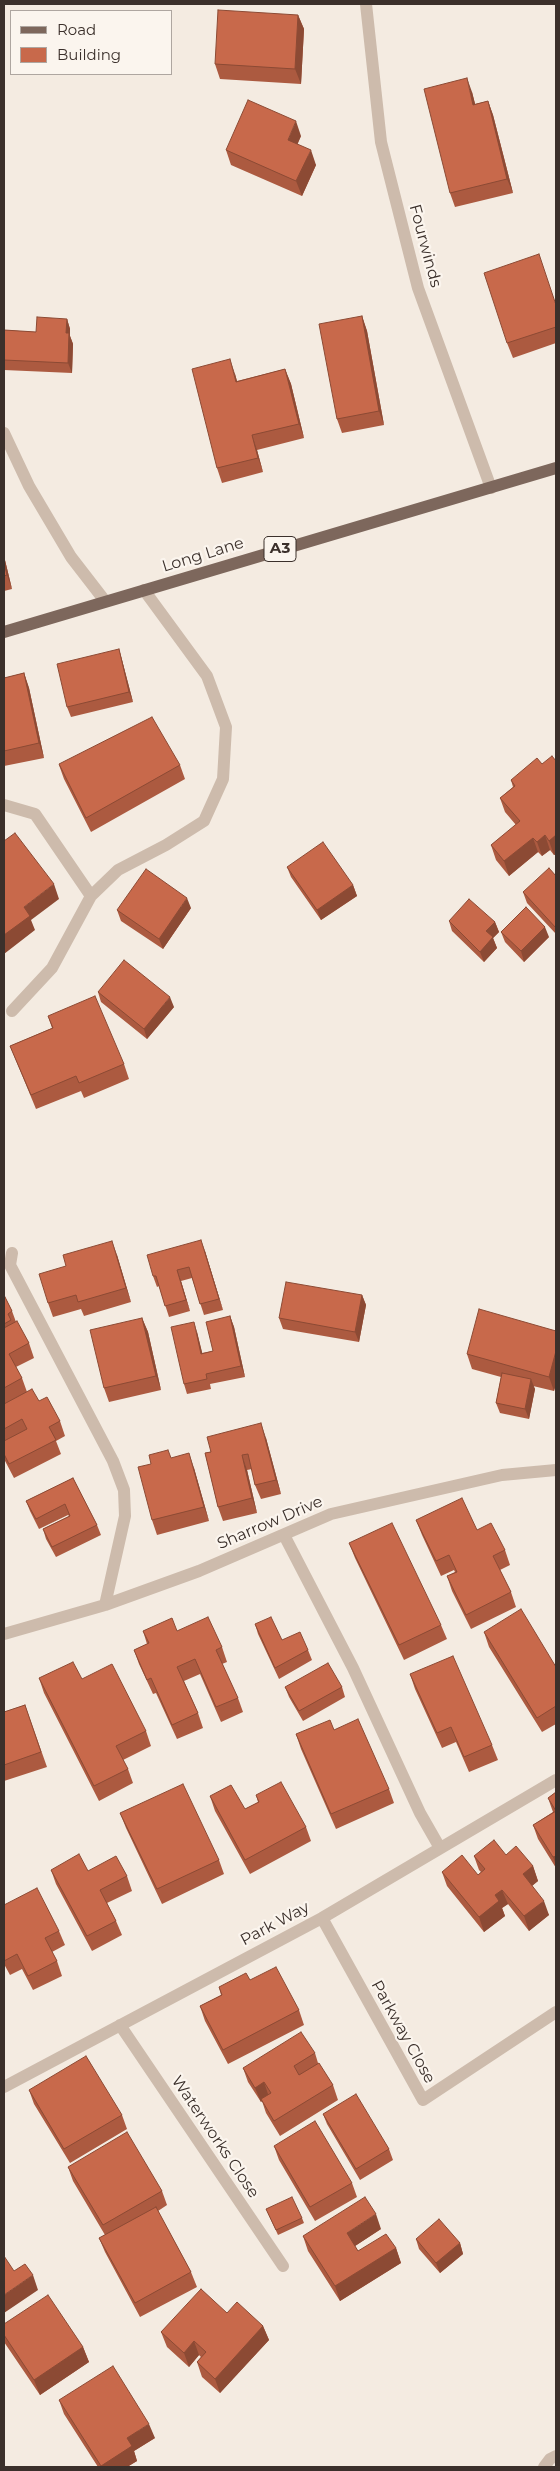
<!DOCTYPE html>
<html>
<head>
<meta charset="utf-8">
<style>
	body { margin:0 }
	#map { position:relative; width:560px; height:2471px; overflow:hidden; background:#f4ebe1; font-family:Montserrat,sans-serif }
	canvas { display:block }
	.frame { position:absolute; inset:0; border:5px solid #3b302b; pointer-events:none }
	.legend { position:absolute; left:10px; top:10px; width:162px; height:65px; box-sizing:border-box; background:#fbf5ee; border:1px solid #aea6a0; margin:0; padding:6px 9px; list-style:none; font-size:15px; color:#3b302b }
	.legend li { display:flex; align-items:center; gap:10px; height:25px }
	.legend b { width:25px; border:1px solid #aea6a0 }
</style>
</head>
<body>
<div id="map">
<canvas width="560" height="2471"></canvas>
<div class="frame"></div>
<ul class="legend">
<li><b style="height:6px;background:#7d675c"></b>Road</li>
<li><b style="height:14px;background:#c8694b"></b>Building</li>
</ul>
</div>
<script>
const context = document.querySelector('canvas').getContext('2d');
context.lineJoin = 'round';
const poly = rows => new Path2D(rows.map(r => 'M' + r).join(''));
function trace(path, color, width, dash) { context.strokeStyle = color; context.lineWidth = width; context.lineCap = dash ? 'butt' : 'round'; context.setLineDash(dash || []); context.stroke(path); }
function paint(path, color) { context.fillStyle = color; context.fill(path, 'evenodd'); }
function drawText(font, color, halo, rows, align = 'center') {
  context.font = font + ' Montserrat,sans-serif'; context.lineWidth = 4.5; context.setLineDash([]); context.textBaseline = 'middle'; context.strokeStyle = halo; context.fillStyle = color; for (const [text, x, y, turn = 0] of rows) {
    context.save(); context.translate(x, y); context.rotate((+turn || 0) * Math.PI / 180); context.textAlign = isNaN(turn) ? turn : align; if (halo) context.strokeText(text, 0, 0); context.fillText(text, 0, 0); context.restore();
  }
}
trace(poly([
	[366,4,381,142,418,288,491,488],
	[4,433,29,486,71,557,105,601],
	[4,805,35,814,91,896],
	[12,1011,52,968,91,896,118,870,166,845,204,821,223,779,226,727,207,676,144,590],
	[12,1253,10,1265,113,1461,124,1490,125,1516,105,1605],
	[284,1535,353,1668,420,1813,440,1848],
	[4,1634,105,1605,199,1571,331,1514,502,1475,556,1470],
	[322,1918,423,2100,556,2012],
	[120,2025,283,2266],
	[4,2087,322,1918,556,1780],
	[544,2467,550,2459,556,2456]
]), '#cdbbac', 12);
trace(poly([
	[4,632,556,468]
]), '#7d675c', 12);
paint(poly([
	[298,15,304,29,301,84,220,79,215,64],
	[472,92,475,104,488,101,493,115,513,193,455,207,450,193],
	[301,136,297,144,316,165,302,196,231,165,226,150],
	[556,305,556,343,513,358,507,343],
	[362,316,367,331,384,425,342,433,337,419],
	[67,319,70,329,70,336,73,344,72,373,4,370,4,330,36,332],
	[285,369,291,384,304,438,257,450,263,472,222,483,217,468,235,374,237,381],
	[4,556,12,589,4,591],
	[119,649,122,660,133,702,71,717,67,707],
	[24,673,29,688,44,758,4,766,4,678],
	[556,761,556,854,554,855,550,850,542,856,538,852,509,876,496,860,491,845,516,825,505,812,500,798,513,787,511,780,542,764],
	[59,765,180,765,185,779,91,832,64,779],
	[287,867,353,885,357,896,321,920,291,877],
	[556,876,556,934,527,903,523,892],
	[191,908,163,949,121,921,117,910],
	[449,921,495,922,499,932,493,938,497,948,484,962,452,931],
	[501,932,549,937,524,962,505,942],
	[98,992,174,1007,147,1039,101,1002],
	[48,1016,124,1064,129,1079,84,1098,81,1091,36,1109,10,1046,52,1028],
	[205,1251,223,1310,204,1315,192,1278,181,1281,190,1311,169,1317,159,1286,157,1287,153,1276],
	[117,1255,131,1302,84,1316,81,1309,53,1317,48,1303],
	[4,1295,12,1311,16,1322,29,1343,34,1358,16,1367,22,1378,27,1392,39,1401,60,1421,65,1436,56,1441,61,1454,14,1478,4,1459],
	[362,1295,366,1305,359,1342,283,1329,279,1318],
	[230,1316,234,1327,245,1377,210,1384,211,1389,187,1394,184,1384,197,1332,202,1353,213,1351],
	[142,1318,148,1332,161,1390,109,1402,104,1388],
	[556,1331,556,1384,554,1391,533,1386,535,1389,529,1419,500,1413,496,1403,501,1377,472,1369,467,1354],
	[266,1438,281,1494,261,1499,255,1485,252,1469,247,1470,257,1513,223,1521,218,1507,205,1453],
	[171,1458,194,1468,209,1521,157,1535,152,1520],
	[73,1478,97,1525,101,1535,56,1557,46,1539,43,1529,69,1516,68,1515,39,1529,30,1511,26,1501],
	[416,1520,477,1530,505,1550,510,1565,500,1570,511,1592,516,1607,471,1629,452,1591,447,1576,455,1572,454,1570,441,1576,422,1535],
	[349,1543,441,1625,447,1639,404,1660,355,1558],
	[255,1624,282,1640,308,1650,312,1660,279,1679,258,1634],
	[143,1631,177,1631,222,1647,227,1662,222,1664,238,1698,243,1712,221,1722,200,1674,184,1681,198,1713,203,1728,177,1739,156,1693,153,1694,139,1664,134,1650,147,1644],
	[484,1632,556,1667,556,1724,542,1732,489,1647],
	[410,1674,492,1745,498,1760,469,1772,456,1742,442,1748,415,1689],
	[39,1678,82,1679,146,1731,151,1746,123,1760,128,1769,133,1783,99,1801,44,1693],
	[285,1687,342,1687,345,1697,303,1721,289,1697],
	[25,1705,47,1767,4,1781,4,1712],
	[296,1734,389,1789,394,1803,336,1829,301,1749],
	[556,1792,556,1868,538,1839,533,1825,553,1812,548,1798],
	[256,1795,306,1827,311,1841,250,1874,215,1811,210,1796,245,1809,258,1802],
	[120,1813,219,1860,224,1874,162,1904,126,1828],
	[506,1855,533,1866,538,1881,532,1886,549,1915,529,1931,508,1904,502,1908,505,1916,484,1932,447,1886,442,1872,478,1875,481,1872,479,1870,474,1856],
	[51,1870,88,1871,127,1876,132,1891,107,1903,116,1921,122,1935,92,1951,56,1884],
	[4,1905,59,1931,65,1945,52,1952,57,1961,62,1976,33,1990,22,1969,10,1975,4,1964],
	[250,1980,299,2010,304,2025,228,2064,205,2021,200,2006,221,1995,219,1987],
	[315,2053,318,2063,333,2085,338,2100,280,2136,266,2113,262,2101,261,2102,248,2082,243,2068],
	[29,2090,122,2115,127,2129,70,2163,34,2104],
	[323,2114,389,2149,393,2160,360,2180,327,2124],
	[274,2146,352,2183,357,2197,315,2221,279,2160],
	[68,2167,162,2191,167,2205,158,2211,191,2272,197,2287,140,2317,105,2252,99,2238,105,2235,73,2181],
	[266,2209,302,2218,304,2223,278,2235],
	[381,2229,355,2246,358,2251,396,2248,401,2263,340,2301,308,2251,303,2236],
	[416,2239,460,2243,463,2254,440,2273,419,2249],
	[227,2313,263,2326,269,2340,220,2393,202,2377,197,2362,201,2357,199,2355,189,2367,167,2347,161,2332],
	[4,2324,83,2347,89,2362,40,2395,4,2342],
	[59,2400,155,2438,134,2451,137,2461,127,2467,98,2467,64,2414]
]), '#ac5a40');
paint(poly([
	[298,15,304,29,301,84,295,69],
	[467,78,472,92,479,119,473,105],
	[488,101,493,115,513,193,507,179],
	[296,121,301,136,293,155,288,140],
	[311,150,316,165,302,196,296,181],
	[362,316,367,331,384,425,379,411],
	[67,319,70,329,70,336,73,344,72,373,68,363,66,333],
	[230,359,235,374,241,396,236,382],
	[285,369,291,384,304,438,299,424],
	[252,435,257,450,263,472,258,458],
	[4,556,12,589,7,575,4,563],
	[119,649,122,660,133,702,129,692],
	[24,673,29,688,44,758,39,743],
	[545,835,550,850,542,856,537,842],
	[556,835,556,854,554,855,549,841],
	[533,838,538,852,509,876,504,861],
	[54,884,59,899,31,920,35,930,4,954,4,935,24,907],
	[353,885,357,896,321,920,317,910],
	[187,898,191,908,163,949,159,939],
	[495,922,499,932,493,938,497,948,484,962,480,952,486,931],
	[545,927,549,937,524,962,521,951],
	[170,997,174,1007,147,1039,144,1029],
	[201,1240,205,1251,223,1310,219,1299],
	[112,1241,117,1255,131,1302,126,1288],
	[177,1270,181,1281,190,1311,186,1300],
	[362,1295,366,1305,359,1342,355,1332],
	[230,1316,234,1327,245,1377,241,1366],
	[142,1318,148,1332,161,1390,156,1376],
	[194,1322,197,1332,205,1364,201,1354],
	[556,1351,556,1384,554,1391,549,1377],
	[531,1379,535,1389,529,1419,525,1409],
	[261,1423,266,1438,281,1494,276,1480],
	[189,1453,194,1468,209,1521,204,1507],
	[242,1455,247,1470,257,1513,252,1498],
	[556,1856,556,1865,553,1857],
	[533,1866,538,1881,528,1889,523,1874],
	[502,1890,508,1904,502,1908,505,1916,484,1932,479,1917,495,1895],
	[544,1901,549,1915,529,1931,524,1916],
	[264,2082,269,2097,261,2099,262,2101,261,2102,255,2088],
	[376,2214,381,2229,352,2248,347,2233],
	[460,2243,463,2254,440,2273,436,2263],
	[396,2248,401,2263,340,2301,335,2286],
	[33,2275,38,2290,4,2313,4,2295],
	[263,2326,269,2340,220,2393,215,2379],
	[194,2341,199,2355,189,2367,184,2353],
	[83,2347,89,2362,40,2395,34,2380],
	[149,2424,155,2438,134,2451,137,2461,127,2467,101,2467,101,2466,127,2438]
]), '#8c4a34');
const building = poly([
	[218,10,298,15,295,69,215,64,218,10],
	[467,78,473,105,488,101,507,179,450,193,424,89,467,78],
	[248,100,296,121,288,140,311,150,296,181,226,150,248,100],
	[539,254,556,305,556,327,507,343,484,273,539,254],
	[362,316,379,411,337,419,319,324,362,316],
	[37,317,67,319,66,333,69,333,68,363,4,360,4,330,36,332,37,317],
	[230,359,236,382,285,369,299,424,252,435,258,458,217,468,192,369,230,359],
	[4,563,7,575,4,576,4,563],
	[119,649,129,692,67,707,57,664,119,649],
	[24,673,39,743,4,751,4,678,24,673],
	[152,717,180,765,86,818,59,764,152,717],
	[552,756,556,761,556,835,549,841,545,835,537,842,533,838,504,861,491,845,520,821,500,798,515,786,511,780,537,758,542,764,552,756],
	[15,833,54,884,24,907,30,916,4,935,4,841,15,833],
	[323,842,353,885,317,910,287,867,323,842],
	[549,868,556,876,556,928,523,892,549,868],
	[146,869,187,898,159,939,117,910,146,869],
	[469,899,495,922,486,931,493,937,480,952,449,921,469,899],
	[526,907,545,927,521,951,501,932,526,907],
	[124,960,170,997,144,1029,98,992,124,960],
	[95,996,124,1064,79,1083,76,1076,31,1095,10,1046,53,1028,48,1016,95,996],
	[201,1240,219,1299,200,1304,189,1267,177,1270,186,1300,165,1306,156,1276,153,1276,147,1255,201,1240],
	[112,1241,126,1288,78,1302,76,1295,48,1303,39,1274,66,1266,63,1255,112,1241],
	[286,1282,362,1295,355,1332,279,1318,286,1282],
	[4,1295,12,1311,8,1314,11,1320,4,1324,4,1295],
	[479,1309,556,1331,556,1351,549,1377,467,1354,479,1309],
	[230,1316,241,1366,206,1374,207,1379,184,1384,171,1327,194,1322,201,1354,213,1351,206,1322,230,1316],
	[142,1318,156,1376,104,1388,90,1330,142,1318],
	[17,1321,29,1343,9,1354,22,1378,4,1388,4,1328,17,1321],
	[502,1373,531,1379,525,1409,496,1403,502,1373],
	[32,1389,39,1401,47,1397,60,1421,49,1427,56,1440,9,1464,4,1454,4,1441,27,1429,22,1419,4,1429,4,1404,32,1389],
	[261,1423,276,1480,255,1485,248,1454,242,1455,252,1498,218,1507,205,1453,211,1452,207,1437,261,1423],
	[168,1450,171,1458,189,1453,204,1507,152,1520,138,1467,151,1464,149,1455,168,1450],
	[73,1478,97,1525,52,1547,43,1529,70,1516,65,1504,36,1519,26,1501,73,1478],
	[462,1498,477,1530,491,1523,505,1550,493,1556,511,1592,466,1615,447,1576,457,1572,449,1555,436,1561,416,1520,462,1498],
	[392,1523,441,1625,399,1645,349,1543,392,1523],
	[521,1609,556,1667,556,1706,537,1718,484,1632,521,1609],
	[208,1617,222,1647,216,1650,238,1698,216,1707,195,1659,177,1667,198,1713,172,1725,151,1678,147,1680,134,1650,149,1643,143,1631,172,1618,177,1631,208,1617],
	[271,1617,282,1640,300,1632,308,1650,275,1668,255,1624,271,1617],
	[453,1656,492,1745,464,1757,451,1727,437,1733,410,1674,453,1656],
	[73,1662,82,1679,112,1664,146,1731,116,1746,128,1769,94,1786,39,1678,73,1662],
	[328,1663,342,1687,299,1711,285,1687,328,1663],
	[25,1705,41,1752,4,1765,4,1712,25,1705],
	[358,1719,389,1789,331,1814,296,1734,330,1720,334,1730,358,1719],
	[281,1782,306,1827,245,1860,210,1796,231,1785,245,1809,259,1802,256,1795,281,1782],
	[183,1784,219,1860,157,1889,120,1813,183,1784],
	[556,1792,556,1856,553,1857,533,1825,556,1811,548,1798,556,1792],
	[494,1840,506,1855,516,1846,533,1866,523,1874,544,1901,524,1916,502,1890,495,1895,499,1901,479,1917,442,1872,462,1855,478,1875,485,1869,474,1856,494,1840],
	[79,1854,88,1871,116,1856,127,1876,100,1890,116,1921,87,1936,51,1870,79,1854],
	[37,1888,59,1931,45,1938,57,1961,28,1976,17,1954,4,1961,4,1905,37,1888],
	[276,1967,299,2010,223,2050,200,2006,222,1995,219,1987,246,1973,250,1980,276,1967],
	[301,2032,315,2053,294,2066,299,2075,319,2063,333,2085,274,2121,261,2099,271,2093,264,2082,255,2088,243,2068,301,2032],
	[86,2056,122,2115,64,2149,29,2090,86,2056],
	[356,2094,389,2149,356,2169,323,2114,356,2094],
	[315,2121,352,2183,310,2207,274,2146,315,2121],
	[127,2132,162,2191,103,2225,68,2167,127,2132],
	[292,2197,302,2218,276,2230,266,2209,292,2197],
	[365,2197,376,2214,347,2233,358,2251,386,2234,396,2248,335,2286,303,2236,365,2197],
	[156,2207,191,2272,135,2303,99,2238,156,2207],
	[439,2219,460,2243,436,2263,416,2239,439,2219],
	[4,2256,14,2271,25,2264,33,2275,4,2295,4,2256],
	[201,2289,227,2313,237,2302,263,2326,215,2379,197,2362,206,2352,194,2341,184,2353,161,2332,201,2289],
	[48,2295,83,2347,34,2380,4,2335,4,2324,48,2295],
	[113,2366,149,2424,127,2438,132,2446,101,2466,59,2400,113,2366]
]);
paint(building, '#c8694b');
trace(building, '#8c4a34', 1);
for (const [x, y, w] of [
	[280,549,32]
]) { const box = new Path2D(); box.roundRect(x - w / 2, y - 12.5, w, 25, 4); context.fillStyle = '#fbf5ee'; context.fill(box); trace(box, '#3b302b', 1); }
drawText('bold 15px', '#3b302b', null, [
	["A3",280,549]
]);
drawText('16px', '#3b302b', '#fbf5ee', [
	["Fourwinds",425,246,75],
	["Long Lane",203,555,-17],
	["Sharrow Drive",270,1523,-23],
	["Park Way",275,1924,-28],
	["Parkway Close",403,2032,61],
	["Waterworks Close",215,2137,56]
]);
</script>
</body>
</html>
